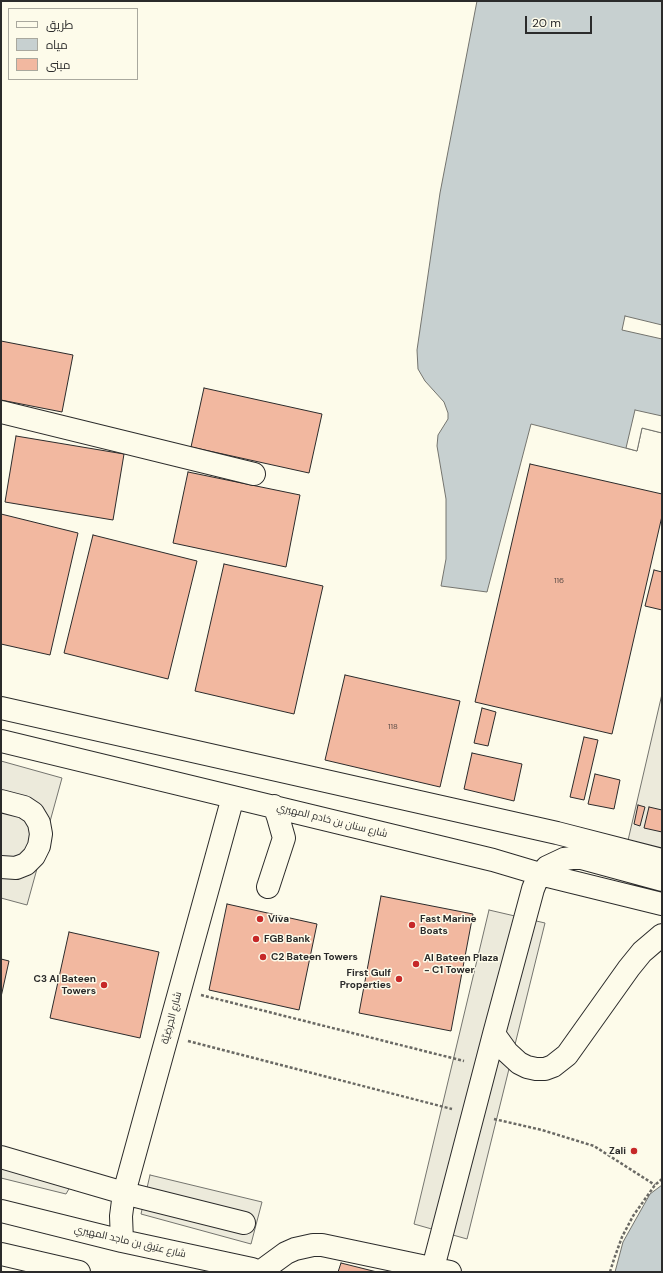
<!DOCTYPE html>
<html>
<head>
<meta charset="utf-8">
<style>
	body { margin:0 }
	#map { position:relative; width:663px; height:1273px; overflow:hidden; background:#fdfbea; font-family:"DM Sans",Cairo,sans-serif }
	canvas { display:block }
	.frame { position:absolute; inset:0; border:2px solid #2b2b2b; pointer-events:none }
	.legend { position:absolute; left:8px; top:8px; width:130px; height:72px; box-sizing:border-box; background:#fdfbea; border:1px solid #a9a89e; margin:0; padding:5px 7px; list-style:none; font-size:12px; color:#2b2b2b }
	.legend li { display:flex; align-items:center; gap:8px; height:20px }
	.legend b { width:20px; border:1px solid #a9a89e }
	.scale { position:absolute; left:525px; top:16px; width:67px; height:18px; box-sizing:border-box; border:2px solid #2b2b2b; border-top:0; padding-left:5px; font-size:12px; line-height:14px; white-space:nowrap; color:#2b2b2b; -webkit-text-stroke:3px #fdfbea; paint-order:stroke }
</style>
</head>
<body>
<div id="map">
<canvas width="663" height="1273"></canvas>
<div class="frame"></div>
<ul class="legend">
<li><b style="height:5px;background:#fdfbea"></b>طريق</li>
<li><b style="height:11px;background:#c7d0d0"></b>مياه</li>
<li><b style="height:11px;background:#f2b8a0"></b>مبنى</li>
</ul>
<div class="scale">20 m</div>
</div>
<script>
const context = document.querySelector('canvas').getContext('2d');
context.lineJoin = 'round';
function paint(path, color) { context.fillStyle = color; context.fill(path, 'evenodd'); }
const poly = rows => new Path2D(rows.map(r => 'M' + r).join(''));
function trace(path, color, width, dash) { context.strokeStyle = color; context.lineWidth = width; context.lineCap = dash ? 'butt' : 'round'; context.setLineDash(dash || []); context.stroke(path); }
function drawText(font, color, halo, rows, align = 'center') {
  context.font = font + ' "DM Sans",Cairo,sans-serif'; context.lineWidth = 3; context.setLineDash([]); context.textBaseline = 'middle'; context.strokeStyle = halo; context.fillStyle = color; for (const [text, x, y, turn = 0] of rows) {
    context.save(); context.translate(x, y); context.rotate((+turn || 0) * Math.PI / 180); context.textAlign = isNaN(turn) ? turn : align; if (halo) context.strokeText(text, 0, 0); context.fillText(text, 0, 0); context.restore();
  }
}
const parking = poly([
	[662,694,662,857,626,849,662,694],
	[1,761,62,778,27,905,1,898,1,761],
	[489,910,545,923,467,1239,414,1224,489,910],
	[1,1156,77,1175,66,1194,1,1178,1,1156],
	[150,1175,262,1202,251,1244,141,1214,150,1175]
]);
paint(parking, '#eceadb');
trace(parking, '#74746e', 1);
const water = poly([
	[477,1,662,1,662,433,642,428,637,451,531,424,487,592,441,586,446,559,446,499,437,446,438,435,448,419,448,413,444,402,425,381,418,369,417,350,440,193,477,1],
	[662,1185,662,1272,615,1272,623,1242,650,1194,662,1185]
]);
paint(water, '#c7d0d0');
trace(water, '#74746e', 1);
const pier = poly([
	[625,316,662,325,662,339,622,330,625,316],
	[635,410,662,416,662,433,642,428,637,451,626,448,635,410]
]);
paint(pier, '#fdfbea');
trace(pier, '#74746e', 1);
const building = poly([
	[1,341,73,355,62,412,1,400,1,341],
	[204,388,322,414,309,473,191,447,204,388],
	[16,436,124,454,113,520,5,502,16,436],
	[530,464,662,494,662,516,612,734,475,702,530,464],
	[188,472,300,495,286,567,173,543,188,472],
	[1,514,78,533,50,655,1,644,1,514],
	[93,535,197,561,168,679,64,653,93,535],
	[224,564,323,586,294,714,195,691,224,564],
	[654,570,662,572,662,610,645,606,654,570],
	[345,675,460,701,440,787,325,760,345,675],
	[482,708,496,712,488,746,474,743,482,708],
	[584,737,598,740,584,800,570,797,584,737],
	[472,753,522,764,514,801,464,789,472,753],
	[595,774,620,780,614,809,588,804,595,774],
	[638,805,645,807,640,826,634,824,638,805],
	[649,807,662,810,662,832,644,828,649,807],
	[381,896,473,914,451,1031,359,1013,381,896],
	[227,904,317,924,299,1010,209,990,227,904],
	[69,932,159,952,140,1038,50,1018,69,932],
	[1,959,9,961,1,997,1,959],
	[341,1263,377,1272,338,1272,341,1263]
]);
paint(building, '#f2b8a0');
trace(building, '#2b2b2b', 1);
const minor = poly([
	[1,412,254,474],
	[1,708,557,833,662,860],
	[1,741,493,860,540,874,662,904],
	[1,801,24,807,33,813,39,823,41,834,39,846,34,856,26,864,16,868,1,867],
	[268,887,284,838,278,817,274,806],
	[494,1034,507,1052,519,1063,527,1067,536,1069,545,1069,553,1066,567,1055,629,968,642,952,662,935],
	[1,1157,124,1193,244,1223],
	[1,1211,122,1241,252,1269,260,1272],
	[122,1241,121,1216,124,1193,233,797],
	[1,1254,79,1272],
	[433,1268,494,1034,533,889,537,879,547,867,564,859,572,858,581,858,662,880],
	[260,1272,286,1253,295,1249,313,1245,322,1245,450,1272]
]);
trace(minor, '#2b2b2b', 24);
trace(poly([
	[201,995,464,1061],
	[188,1041,452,1109],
	[494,1119,542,1130,594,1146,655,1185],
	[610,1272,614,1259,622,1237,633,1216,655,1185,662,1179]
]), '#6a6964', 2.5, [3, 2]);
trace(minor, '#fdfbea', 22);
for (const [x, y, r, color] of [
	[260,919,4,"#c62828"],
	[412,925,4,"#c62828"],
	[256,939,4,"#c62828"],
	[263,957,4,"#c62828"],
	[416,964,4,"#c62828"],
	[399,979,4,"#c62828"],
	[104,985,4,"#c62828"],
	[634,1151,4,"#c62828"]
]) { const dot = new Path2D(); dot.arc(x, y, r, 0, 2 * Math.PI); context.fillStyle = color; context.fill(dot); trace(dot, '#fdfbea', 1.5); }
drawText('8px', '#5d4e48', null, [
	["116",559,581],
	["118",393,727]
]);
drawText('10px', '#2b2b2b', '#fdfbea', [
	["شارع سنان بن خادم المهيري",332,821,14],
	["شارع الحِرضِيَّة",172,1018,-75],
	["شارع عتيق بن ماجد المهيري",130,1242,13]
]);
drawText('bold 10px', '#2b2b2b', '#fdfbea', [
	["Viva",268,919],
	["Fast Marine",420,919],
	["Boats",420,931],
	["FGB Bank",264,939],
	["C2 Bateen Towers",271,957],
	["Al Bateen Plaza",424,958],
	["- C1 Tower",424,970],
	["First Gulf",391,973,"right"],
	["Properties",391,985,"right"],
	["C3 Al Bateen",96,979,"right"],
	["Towers",96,991,"right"],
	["Zali",626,1151,"right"]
], 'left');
</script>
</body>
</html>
